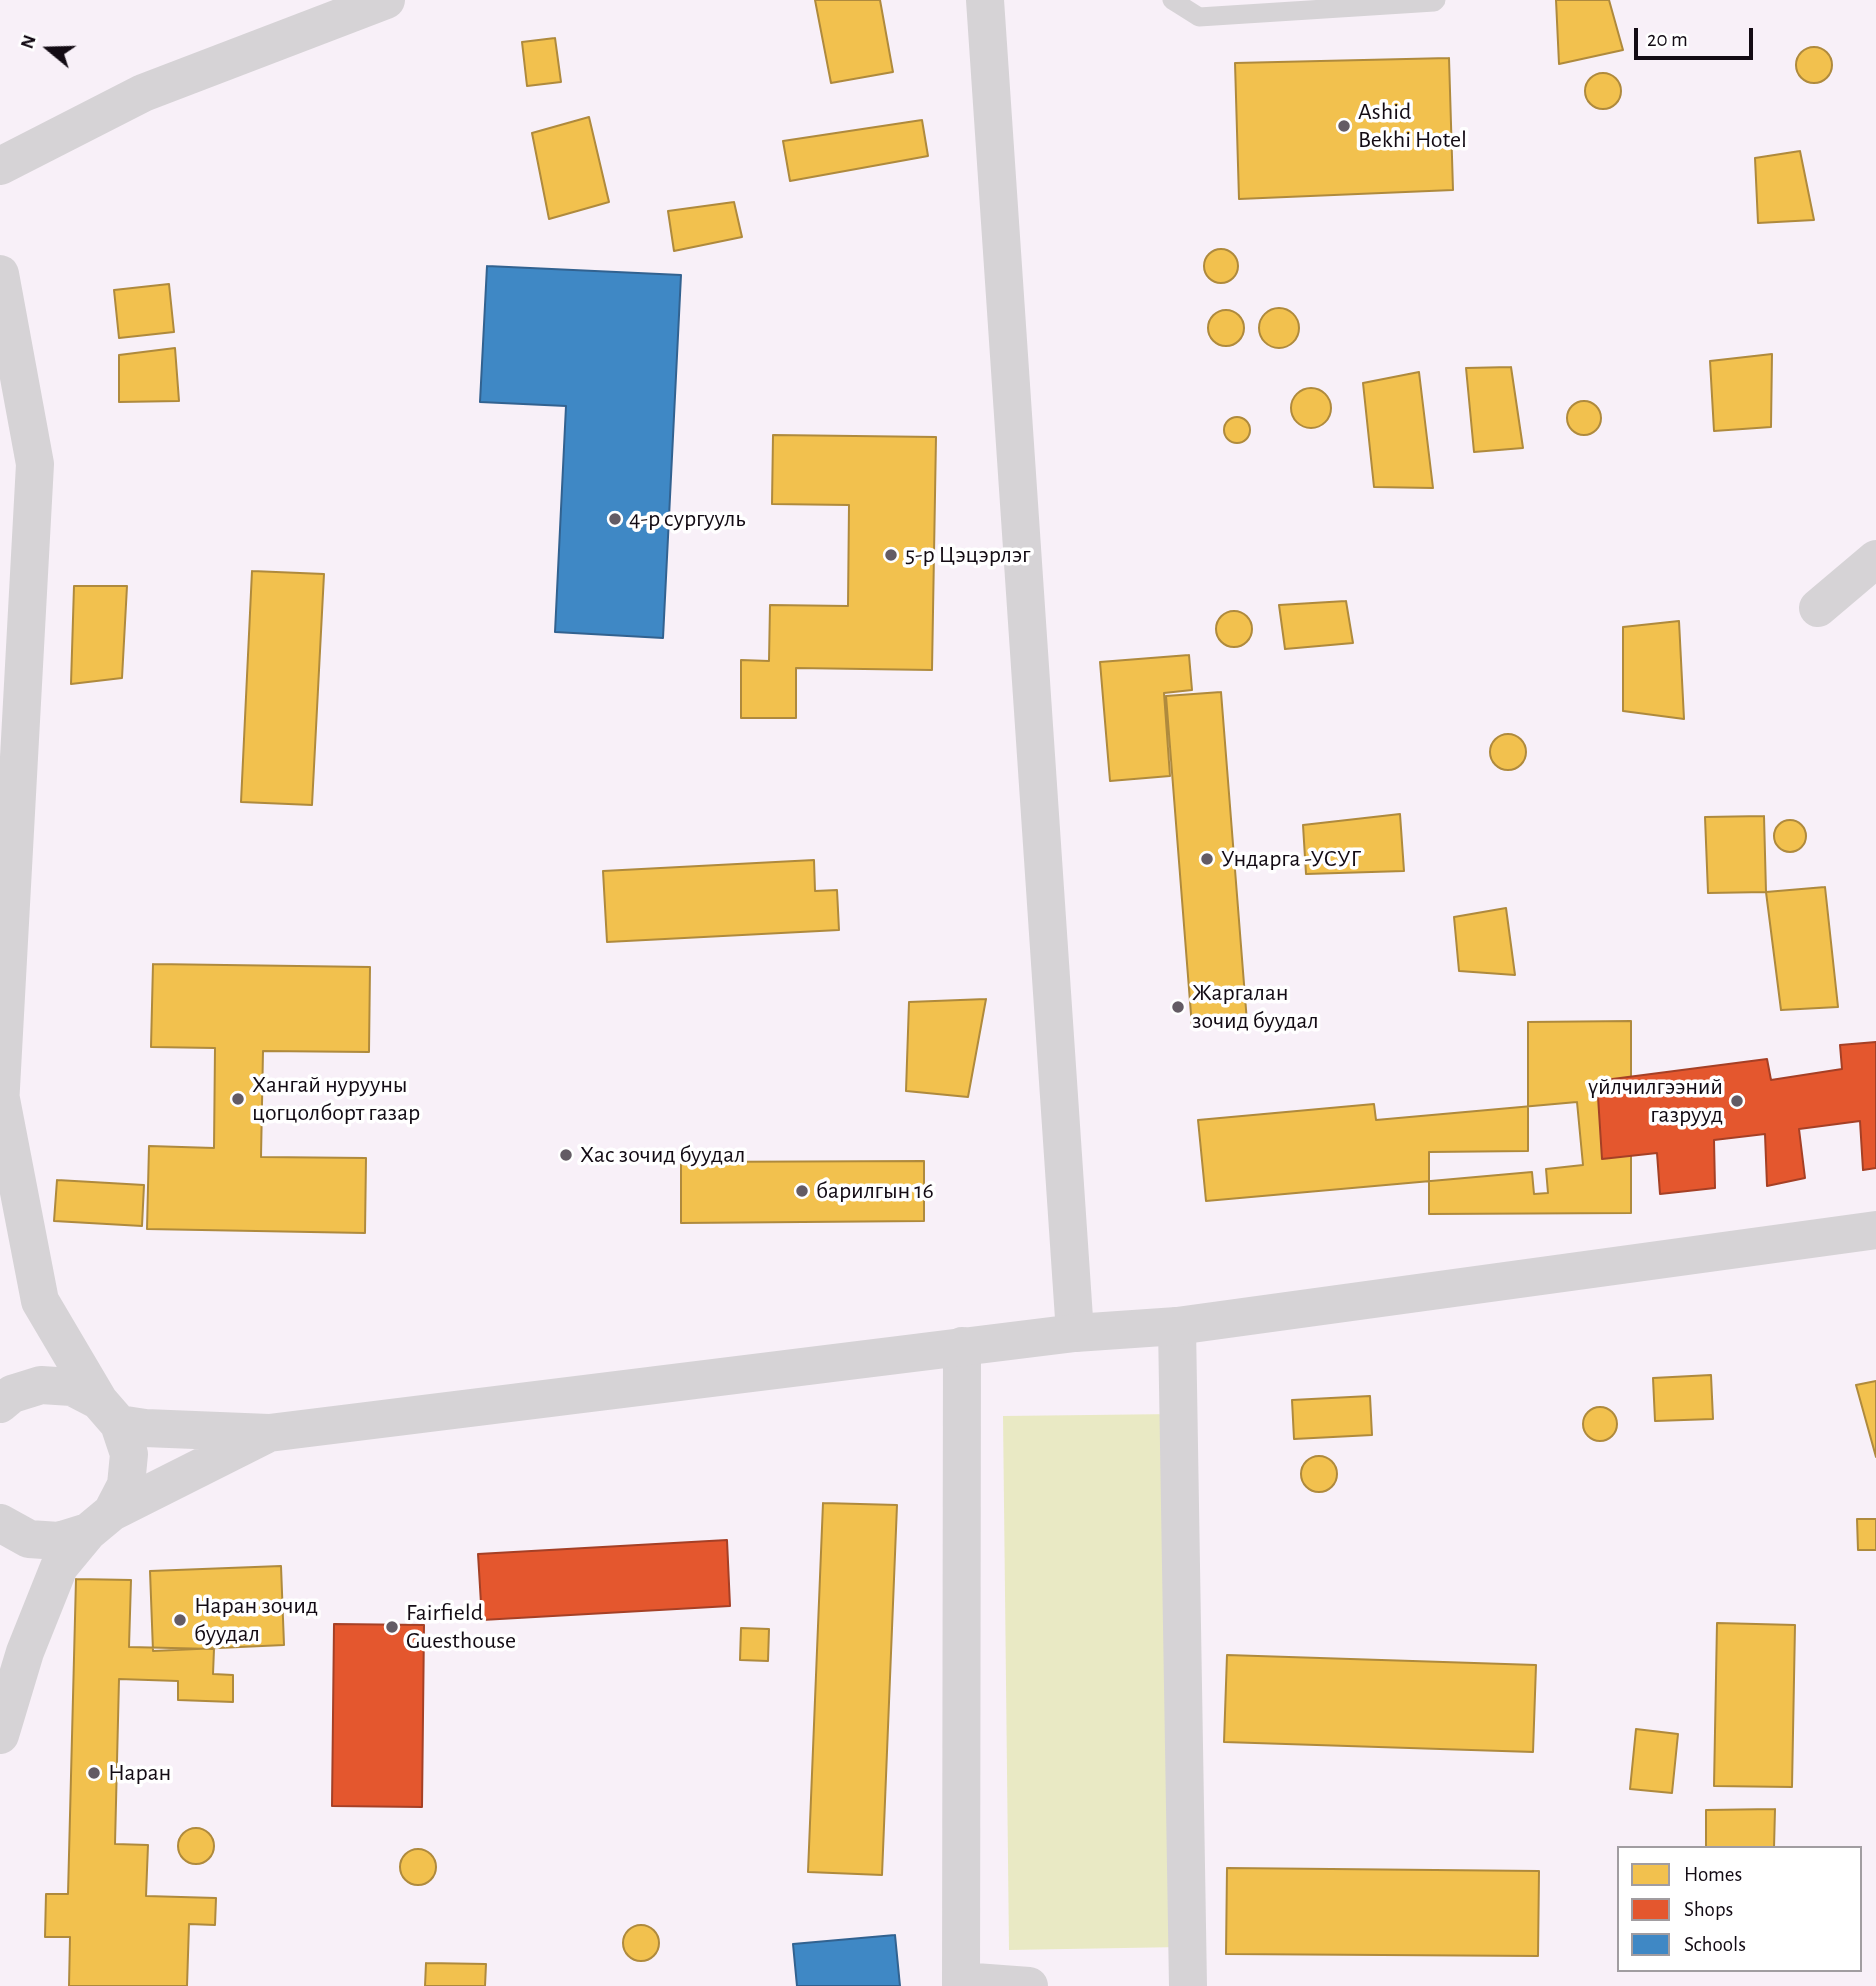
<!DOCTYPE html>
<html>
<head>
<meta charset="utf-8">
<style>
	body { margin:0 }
	#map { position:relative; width:1876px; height:1986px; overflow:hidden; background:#f8f0f8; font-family:"Alegreya Sans",sans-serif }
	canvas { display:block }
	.legend { position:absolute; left:1617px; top:1846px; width:245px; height:126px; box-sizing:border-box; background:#fff; border:2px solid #a19da1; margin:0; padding:9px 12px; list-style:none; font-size:21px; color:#130b14 }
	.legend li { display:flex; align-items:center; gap:14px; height:35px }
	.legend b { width:35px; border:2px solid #a19da1 }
	.north { position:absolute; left:14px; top:14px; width:70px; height:70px; -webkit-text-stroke:5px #fff; paint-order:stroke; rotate:289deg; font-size:19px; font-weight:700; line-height:28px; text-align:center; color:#130b14 }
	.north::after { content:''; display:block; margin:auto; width:24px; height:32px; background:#130b14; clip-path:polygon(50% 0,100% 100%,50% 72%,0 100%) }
	.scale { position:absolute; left:1634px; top:28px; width:119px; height:32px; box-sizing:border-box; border:4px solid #130b14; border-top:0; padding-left:9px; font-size:21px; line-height:24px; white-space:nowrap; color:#130b14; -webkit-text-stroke:5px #fff; paint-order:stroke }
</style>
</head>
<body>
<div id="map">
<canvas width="1876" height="1986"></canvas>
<ul class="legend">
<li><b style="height:19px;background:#f2c14e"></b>Homes</li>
<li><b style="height:19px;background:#e4572e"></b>Shops</li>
<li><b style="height:19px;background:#3f88c5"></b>Schools</li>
</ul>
<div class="north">N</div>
<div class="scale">20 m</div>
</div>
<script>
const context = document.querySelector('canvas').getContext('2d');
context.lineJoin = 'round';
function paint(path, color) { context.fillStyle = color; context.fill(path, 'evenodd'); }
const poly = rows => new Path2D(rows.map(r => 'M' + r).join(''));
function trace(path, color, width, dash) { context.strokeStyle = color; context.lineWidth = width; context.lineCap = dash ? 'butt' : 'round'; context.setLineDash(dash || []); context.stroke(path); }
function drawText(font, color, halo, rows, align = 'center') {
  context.font = font + ' "Alegreya Sans",sans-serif'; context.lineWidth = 7; context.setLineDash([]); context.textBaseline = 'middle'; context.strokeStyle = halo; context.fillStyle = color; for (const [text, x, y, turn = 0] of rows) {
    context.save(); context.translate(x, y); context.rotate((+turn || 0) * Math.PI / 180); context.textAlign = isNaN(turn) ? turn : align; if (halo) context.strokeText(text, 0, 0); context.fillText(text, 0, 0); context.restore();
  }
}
paint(poly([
	[1176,1414,1182,1947,1009,1950,1003,1416]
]), '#e9e9c4');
const homes = poly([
	[815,0,880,0,893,72,831,83,815,0],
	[1556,0,1609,0,1623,50,1559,64,1556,0],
	[555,38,561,82,527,86,522,42,555,38],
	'1796 65a18 18 0 1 1 36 0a18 18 0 1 1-36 0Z',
	[1449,58,1453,190,1239,199,1235,63,1449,58],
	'1585 91a18 18 0 1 1 36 0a18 18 0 1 1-36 0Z',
	[589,117,609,202,549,219,532,133,589,117],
	[922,120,928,156,790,181,783,141,922,120],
	[1800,151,1814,220,1758,223,1755,158,1800,151],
	[734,202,742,237,674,251,668,211,734,202],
	'1204 266a17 17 0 1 1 34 0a17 17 0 1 1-34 0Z',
	[169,284,174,332,119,338,114,290,169,284],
	'1259 328a20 20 0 1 1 40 0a20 20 0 1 1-40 0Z',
	'1208 328a18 18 0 1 1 36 0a18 18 0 1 1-36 0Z',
	[175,348,179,401,119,402,119,355,175,348],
	[1772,354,1771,427,1714,431,1710,361,1772,354],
	[1511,367,1523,448,1474,452,1466,368,1511,367],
	[1419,372,1433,488,1374,487,1363,383,1419,372],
	'1291 408a20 20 0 1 1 40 0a20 20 0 1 1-40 0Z',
	'1567 418a17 17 0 1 1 34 0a17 17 0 1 1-34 0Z',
	'1224 430a13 13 0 1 1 26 0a13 13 0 1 1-26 0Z',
	[773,435,936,437,932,670,796,668,796,718,741,718,741,660,769,661,770,605,848,606,849,505,772,504,773,435],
	[252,571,324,574,312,805,241,802,252,571],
	[74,586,127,586,122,678,71,684,74,586],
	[1346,601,1353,643,1285,649,1279,605,1346,601],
	'1216 629a18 18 0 1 1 36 0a18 18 0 1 1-36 0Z',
	[1679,621,1684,719,1623,711,1623,627,1679,621],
	[1189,655,1192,690,1164,693,1170,776,1110,781,1100,662,1189,655],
	[1221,692,1247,1022,1192,1027,1166,696,1221,692],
	'1490 752a18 18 0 1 1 36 0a18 18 0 1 1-36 0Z',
	[1400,814,1404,871,1306,874,1303,825,1400,814],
	[1764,816,1766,892,1708,893,1705,817,1764,816],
	'1774 836a16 16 0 1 1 32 0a16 16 0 1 1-32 0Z',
	[814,860,815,891,837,890,839,930,607,942,603,871,814,860],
	[1825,887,1838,1007,1781,1010,1766,892,1825,887],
	[1506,908,1515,975,1459,971,1454,917,1506,908],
	[153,964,370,967,369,1052,263,1051,261,1157,366,1158,365,1233,147,1229,149,1146,214,1148,215,1048,151,1047,153,964],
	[986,999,968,1097,906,1091,909,1002,986,999],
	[1631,1021,1631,1213,1429,1214,1429,1152,1528,1151,1528,1022,1631,1021],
	[1577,1102,1583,1165,1546,1169,1548,1193,1534,1194,1532,1172,1206,1201,1198,1120,1374,1104,1376,1120,1577,1102],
	[924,1161,924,1221,681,1223,681,1162,924,1161],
	[57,1180,144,1185,142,1226,54,1221,57,1180],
	[1711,1375,1713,1419,1655,1421,1653,1378,1711,1375],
	[1876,1381,1876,1457,1856,1385,1876,1381],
	[1370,1396,1372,1435,1294,1439,1292,1400,1370,1396],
	'1583 1424a17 17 0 1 1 34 0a17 17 0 1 1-34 0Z',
	'1301 1474a18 18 0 1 1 36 0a18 18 0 1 1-36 0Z',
	[823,1503,897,1505,882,1875,808,1872,823,1503],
	[1857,1519,1876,1519,1876,1550,1858,1550,1857,1519],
	[281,1566,284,1645,153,1651,150,1571,281,1566],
	[76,1579,131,1580,129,1647,214,1649,213,1674,233,1675,233,1702,178,1700,178,1681,119,1679,115,1844,148,1845,146,1896,216,1898,215,1925,189,1924,187,1986,69,1986,70,1937,45,1937,46,1894,68,1894,76,1579],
	[1717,1623,1795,1625,1792,1787,1714,1786,1717,1623],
	[741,1628,769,1629,768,1661,740,1660,741,1628],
	[1227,1655,1536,1665,1533,1752,1224,1742,1227,1655],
	[1636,1729,1678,1734,1672,1793,1630,1789,1636,1729],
	[1775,1809,1774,1848,1706,1848,1706,1810,1775,1809],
	'178 1846a18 18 0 1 1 36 0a18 18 0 1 1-36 0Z',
	'400 1867a18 18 0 1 1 36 0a18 18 0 1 1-36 0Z',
	[1227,1868,1539,1871,1538,1956,1226,1954,1227,1868],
	'623 1943a18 18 0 1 1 36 0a18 18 0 1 1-36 0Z',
	[426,1963,486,1964,485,1986,425,1986,426,1963]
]);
paint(homes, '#f2c14e');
trace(homes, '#af8a3d', 2);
const shops = poly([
	[1876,1042,1876,1168,1863,1170,1860,1121,1799,1129,1805,1178,1767,1186,1765,1134,1714,1140,1715,1188,1660,1194,1657,1153,1602,1159,1597,1081,1767,1059,1771,1080,1842,1069,1840,1045,1876,1042],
	[727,1540,730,1606,482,1620,478,1554,727,1540],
	[334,1624,424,1625,422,1807,332,1806,334,1624]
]);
paint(shops, '#e4572e');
trace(shops, '#a54026', 2);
const schools = poly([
	[487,266,681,275,663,638,555,632,566,406,480,402,487,266],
	[895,1935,900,1986,797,1986,793,1944,895,1935]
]);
paint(schools, '#3f88c5');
trace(schools, '#326290', 2);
trace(poly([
	[1172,0,1199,17,1434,2,1436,0]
]), '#d6d3d6', 19);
trace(poly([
	[985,0,1075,1333],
	[1818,608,1876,559],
	[1177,1326,1188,1986],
	[961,1981,1029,1986],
	[961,1986,962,1346]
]), '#d6d3d6', 38);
trace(poly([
	[0,166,143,93,386,0],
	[0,274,35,464,0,1106],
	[0,1404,12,1394,41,1385,72,1387,99,1401],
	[119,1424,145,1428,269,1433,1075,1333,1177,1326,1876,1230],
	[112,1512,267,1434],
	[0,1523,29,1539,59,1541,88,1532,112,1512,126,1485,129,1454,119,1424,99,1401,40,1301,1,1099],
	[0,1735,25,1652,59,1567,88,1532]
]), '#d6d3d6', 38);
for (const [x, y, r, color] of [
	[1344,126,7,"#635b64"],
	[615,519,7,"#635b64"],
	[891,555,7,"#635b64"],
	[1207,859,7,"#635b64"],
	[1178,1007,7,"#635b64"],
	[238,1099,7,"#635b64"],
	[1737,1101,7,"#635b64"],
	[566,1155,7,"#635b64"],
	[802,1191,7,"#635b64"],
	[180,1620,7,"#635b64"],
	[392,1627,7,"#635b64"],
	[94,1773,7,"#635b64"]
]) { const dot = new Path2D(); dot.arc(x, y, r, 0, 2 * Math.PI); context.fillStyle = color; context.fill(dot); trace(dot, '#fff', 2.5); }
drawText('24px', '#130b14', '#fff', [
	["Ashid",1358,112],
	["Bekhi Hotel",1358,140],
	["4-р сургууль",629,519],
	["5-р Цэцэрлэг",905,555],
	["Ундарга -УСУГ",1221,859],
	["Жаргалан",1192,993],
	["зочид буудал",1192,1021],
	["Хангай нурууны",252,1085],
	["цогцолборт газар",252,1113],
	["үйлчилгээний",1723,1087,"right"],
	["газрууд",1723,1115,"right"],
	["Хас зочид буудал",580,1155],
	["барилгын 16",816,1191],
	["Наран зочид",194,1606],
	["буудал",194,1634],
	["Fairfield",406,1613],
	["Guesthouse",406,1641],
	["Наран",108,1773]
], 'left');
</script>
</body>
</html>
